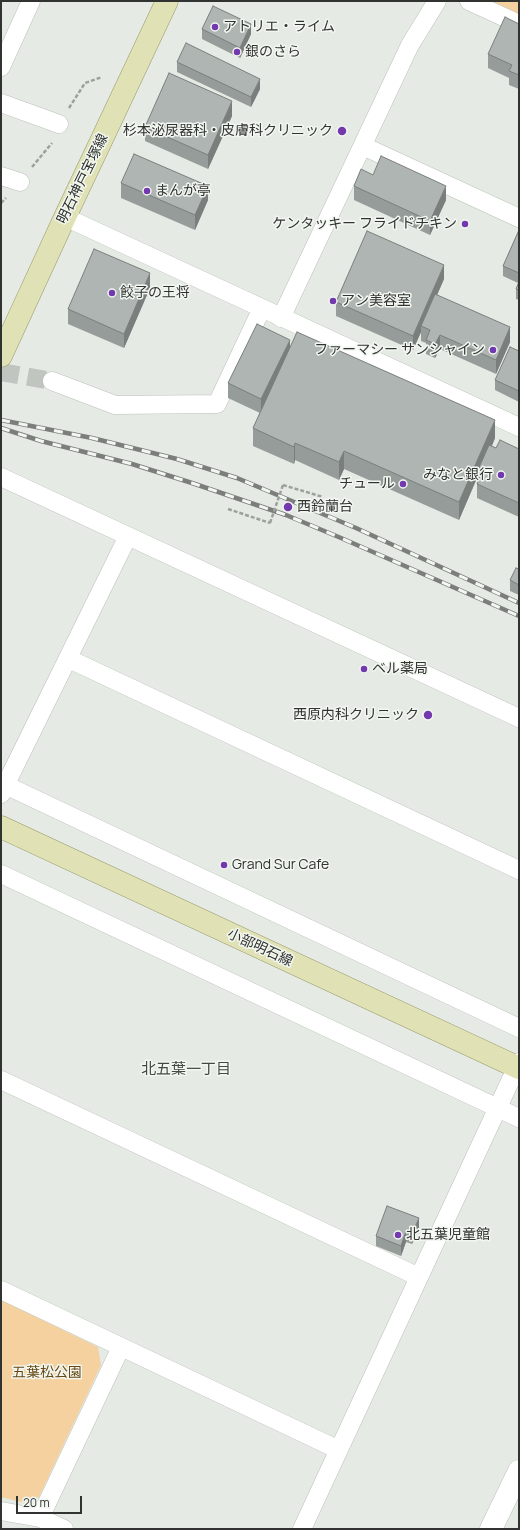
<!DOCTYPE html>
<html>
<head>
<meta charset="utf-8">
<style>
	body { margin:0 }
	#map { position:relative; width:520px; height:1530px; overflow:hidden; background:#e5eae4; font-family:Manrope,sans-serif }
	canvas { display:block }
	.frame { position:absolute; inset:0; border:2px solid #313330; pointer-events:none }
	.scale { position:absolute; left:16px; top:1496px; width:66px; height:18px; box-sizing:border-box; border:2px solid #313330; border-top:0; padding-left:5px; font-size:12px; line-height:14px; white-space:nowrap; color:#313330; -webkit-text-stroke:3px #f2f7f1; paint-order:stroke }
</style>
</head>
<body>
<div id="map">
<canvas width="520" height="1530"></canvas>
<div class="frame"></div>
<div class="scale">20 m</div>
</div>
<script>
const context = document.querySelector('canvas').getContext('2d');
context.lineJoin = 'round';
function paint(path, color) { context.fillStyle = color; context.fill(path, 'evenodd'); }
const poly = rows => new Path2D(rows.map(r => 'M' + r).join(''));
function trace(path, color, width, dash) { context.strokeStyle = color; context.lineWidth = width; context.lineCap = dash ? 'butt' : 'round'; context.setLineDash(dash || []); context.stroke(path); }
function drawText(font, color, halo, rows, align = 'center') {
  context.font = font + ' Manrope,"Noto Sans JP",sans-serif'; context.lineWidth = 3; context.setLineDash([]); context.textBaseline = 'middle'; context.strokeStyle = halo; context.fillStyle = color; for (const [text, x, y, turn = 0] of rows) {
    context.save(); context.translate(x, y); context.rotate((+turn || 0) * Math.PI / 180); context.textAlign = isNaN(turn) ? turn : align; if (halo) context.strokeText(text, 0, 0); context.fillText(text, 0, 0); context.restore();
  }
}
paint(poly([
	[469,1,519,1,519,24],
	[1,1300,98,1347,101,1365,39,1497,25,1503,5,1498,1,1498]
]), '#f4d19e');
trace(poly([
	[1,372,52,381]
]), '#c1c5c0', 18, [18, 9]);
const minor = poly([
	[469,1,519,24],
	[1,67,31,1],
	[1,103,59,124],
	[363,146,519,218],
	[1,176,20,182],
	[65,217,519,427],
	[281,318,410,45,437,1],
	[52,381,115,405,217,404,262,308],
	[1,477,519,718],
	[69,659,519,870],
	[1,783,519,1028],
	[1,794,128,536],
	[1,874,519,1118],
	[1,1080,419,1277],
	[1,1290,339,1450],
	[1,1511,40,1518,64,1529],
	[40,1518,121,1347],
	[302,1529,519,1062]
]);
const tertiary = poly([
	[491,1529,519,1471]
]);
const primary = poly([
	[1,356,65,217,102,139,167,1],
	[1,827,519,1068]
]);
trace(minor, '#bbc0ba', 19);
trace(tertiary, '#bbc0ba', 23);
trace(primary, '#969868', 23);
trace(poly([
	[69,108,85,83,102,77],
	[32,167,52,143],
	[1,203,6,198],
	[283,485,323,497],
	[228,509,270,523]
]), '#9da19c', 2.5, [4, 2]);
trace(minor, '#fff', 18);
trace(tertiary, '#fff', 22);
trace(primary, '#e0e2b6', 22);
const rail = poly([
	[1,420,92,438,177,459,237,478,356,528,519,603],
	[1,428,41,441,132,464,192,483,286,515,341,538,519,616]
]);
trace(rail, '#7b7e7a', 4.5);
trace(rail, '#f2f7f1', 3, [9]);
trace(poly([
	[270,523,283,485]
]), '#9da19c', 2.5, [4, 2]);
paint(poly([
	[519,24,519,89,509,85,509,78,488,68,488,54],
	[202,29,251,34,240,58,202,39],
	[177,62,260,89,251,107,177,72],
	[232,116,208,169,145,141,145,127],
	[373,175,446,200,430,235,354,200,354,186],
	[121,183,208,200,195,230,121,198],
	[519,230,519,300,516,299,516,289,518,283,503,276,503,266],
	[444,279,437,295,510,342,496,374,440,349,435,358,426,354,426,343,421,341,421,332,413,350,336,316,336,302],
	[150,288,124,348,68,324,68,309],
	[290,347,495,438,492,446,496,448,519,449,519,517,477,498,477,478,459,520,344,469,339,480,295,460,294,464,253,446,253,428,260,413,228,398,228,383],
	[519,351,519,402,495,390,495,380],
	[519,569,519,595,510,591,510,580],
	[419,1228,412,1244,406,1242,401,1256,376,1246,376,1236]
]), '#969c9a');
paint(poly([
	[251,24,251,34,240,58,240,48],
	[260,79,260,89,251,107,251,97],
	[232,101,232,116,208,169,208,155],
	[208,186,208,200,195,230,195,215],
	[446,186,446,200,430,235,430,221],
	[444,265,444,279,423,327,421,326,421,332,413,350,413,336],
	[150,273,150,288,124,348,124,334],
	[510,327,510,342,496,374,496,360],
	[440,335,440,349,435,358,435,344],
	[290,340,290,354,261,414,261,399],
	[495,420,495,438,480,473,477,472,477,478,459,520,459,502],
	[295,443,295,460,294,464,294,447],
	[344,451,344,469,339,480,339,462],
	[419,1218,419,1228,412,1244,412,1234],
	[406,1231,406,1242,401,1256,401,1246]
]), '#7a7f7d');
const building = poly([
	[213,6,251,24,240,48,202,29,213,6],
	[505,17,519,24,519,75,509,71,512,65,488,54,505,17],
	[186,43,260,79,251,97,177,62,186,43],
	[169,73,232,101,208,155,145,127,169,73],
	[134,154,208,186,195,215,121,183,134,154],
	[381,156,446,186,430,221,354,186,361,169,373,175,381,156],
	[519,230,519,273,503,266,519,230],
	[367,231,444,265,413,336,336,302,367,231],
	[94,249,150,273,124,334,68,309,94,249],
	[519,282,519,290,516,289,519,282],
	[435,294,510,327,496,360,440,335,435,344,426,340,430,330,421,326,435,294],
	[257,324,290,340,261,399,228,383,257,324],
	[297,332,495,420,459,502,344,451,339,462,295,443,294,447,253,428,297,332],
	[510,347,519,351,519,391,495,380,510,347],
	[500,440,519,449,519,503,477,484,482,474,477,472,489,445,496,448,500,440],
	[516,568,519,569,519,585,510,580,516,568],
	[387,1206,419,1218,412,1234,406,1231,401,1246,376,1236,387,1206]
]);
paint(building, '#aeb5b3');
trace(building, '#7a7f7d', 1);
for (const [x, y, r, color] of [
	[215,27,4,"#7338ae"],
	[237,52,4,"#7338ae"],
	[342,131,5,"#7338ae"],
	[147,191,4,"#7338ae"],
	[465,224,4,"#7338ae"],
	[112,293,4,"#7338ae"],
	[333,301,4,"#7338ae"],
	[493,350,4,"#7338ae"],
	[501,475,4,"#7338ae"],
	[403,484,4,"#7338ae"],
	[288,507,5,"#7338ae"],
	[364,669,4,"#7338ae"],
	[428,715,5,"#7338ae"],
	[224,865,4,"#7338ae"],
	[398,1235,4,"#7338ae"]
]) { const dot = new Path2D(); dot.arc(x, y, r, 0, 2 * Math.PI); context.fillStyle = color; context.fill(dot); trace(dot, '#f2f7f1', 1.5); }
drawText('14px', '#313330', '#f2f7f1', [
	["アトリエ・ライム",223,27],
	["銀のさら",245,52],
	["杉本泌尿器科・皮膚科クリニック",333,131,"right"],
	["まんが亭",155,191],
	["ケンタッキー フライドチキン",457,224,"right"],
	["餃子の王将",120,293],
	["アン美容室",341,301],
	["ファーマシー サンシャイン",485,350,"right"],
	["みなと銀行",493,475,"right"],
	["チュール",395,484,"right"],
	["西鈴蘭台",297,507],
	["ベル薬局",372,669],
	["西原内科クリニック",419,715,"right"],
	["Grand Sur Cafe",232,865],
	["北五葉児童館",406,1235]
], 'left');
drawText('14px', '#313330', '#f2f7f1', [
	["明石神戸宝塚線",83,179,-64],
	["小部明石線",260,948,25]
]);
drawText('14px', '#674812', '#f2f7f1', [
	["五葉松公園",47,1373]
]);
drawText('15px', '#454944', '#f2f7f1', [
	["北五葉一丁目",186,1070]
]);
</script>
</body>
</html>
